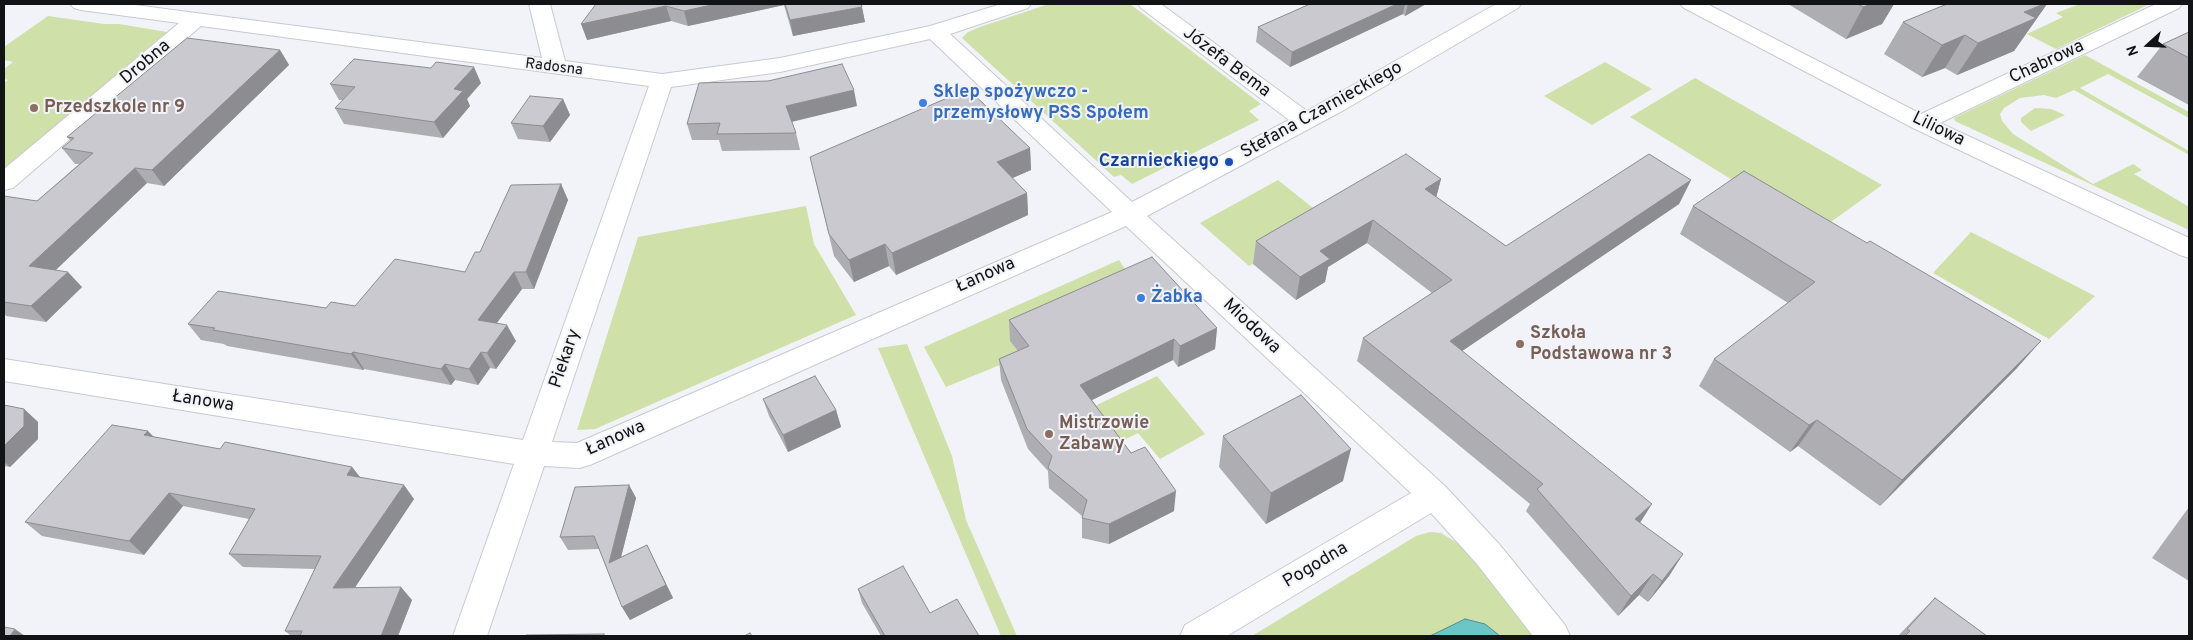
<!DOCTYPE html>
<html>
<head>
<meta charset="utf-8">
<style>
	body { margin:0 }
	#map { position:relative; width:2193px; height:640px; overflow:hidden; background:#f1f3f9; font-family:Overpass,sans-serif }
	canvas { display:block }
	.frame { position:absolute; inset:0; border:5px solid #121314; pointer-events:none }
	.north { position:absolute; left:2123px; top:20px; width:50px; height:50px; -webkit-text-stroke:4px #f1f3f9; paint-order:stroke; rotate:250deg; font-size:14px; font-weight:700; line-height:20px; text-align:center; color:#121314 }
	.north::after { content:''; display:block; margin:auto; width:18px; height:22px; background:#121314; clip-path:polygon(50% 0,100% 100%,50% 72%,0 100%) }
</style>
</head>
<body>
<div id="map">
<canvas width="2193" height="640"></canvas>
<div class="frame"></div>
<div class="north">N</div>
</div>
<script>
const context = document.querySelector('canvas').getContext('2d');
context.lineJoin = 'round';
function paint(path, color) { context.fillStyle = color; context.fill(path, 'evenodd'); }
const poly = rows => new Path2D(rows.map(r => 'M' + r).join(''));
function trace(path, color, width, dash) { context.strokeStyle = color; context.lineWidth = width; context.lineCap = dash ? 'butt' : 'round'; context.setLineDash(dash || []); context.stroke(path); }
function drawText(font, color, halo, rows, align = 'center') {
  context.font = font + ' Overpass,sans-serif'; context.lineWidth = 4; context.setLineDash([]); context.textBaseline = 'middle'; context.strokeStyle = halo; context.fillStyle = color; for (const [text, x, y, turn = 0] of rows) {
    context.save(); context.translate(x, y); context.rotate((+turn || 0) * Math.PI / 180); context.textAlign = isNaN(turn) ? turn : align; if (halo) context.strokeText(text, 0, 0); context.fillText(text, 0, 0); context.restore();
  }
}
paint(poly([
	[1049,4,1130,4,1261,104,1249,111,1259,120,1132,184,1121,175,1114,177,962,38,968,32,980,27],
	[2080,4,2150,4,2056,49,2027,34,2063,17,2056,13],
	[48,16,104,24,119,24,167,32,4,169,4,83,8,80,4,79,4,69,13,62,4,60,4,47],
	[2085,55,2189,112,2189,118,2108,74,2080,88,2189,151,2189,155,2074,90,2056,98,2044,95,2020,98,2004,108,2000,114,2002,121,2013,134,2093,184,2133,164,2142,170,2134,174,2189,207,2189,230,1955,121,1954,118],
	[1605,62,1652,89,1592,125,1544,96],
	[1695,78,1882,185,1817,232,1630,117],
	[2035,108,2051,109,2065,115,2031,131,2021,122,2021,118],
	[1278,180,1328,220,1249,266,1200,223],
	[806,206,814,244,856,315,595,429,577,430,638,237],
	[1971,232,2095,296,2049,339,1933,273],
	[1119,260,1133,281,1011,341,1022,356,946,387,924,347],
	[907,344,952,456,966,520,1017,636,1001,636,878,348],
	[1157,376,1205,434,1160,459,1138,433,1122,441,1095,406],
	[1430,532,1441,533,1464,547,1498,584,1537,636,1252,636,1416,536]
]), '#cfe0a8');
const water = poly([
	[1465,619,1485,624,1500,636,1430,636,1465,619]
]);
paint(water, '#6cc6c6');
trace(water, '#519091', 1);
const minor = poly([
	[70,4,127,4,542,58,529,4,550,4,565,61,662,74,780,58,930,26,1001,4,1031,4,1028,8,950,34,1132,202,1289,120,1141,8,1138,4,1161,4,1307,111,1496,4,1521,4,1518,8,1344,110,1147,216,1445,486,1499,544,1565,625,1570,636,1533,636,1477,564,1431,513,1227,636,1180,636,1185,625,1411,493,1126,226,590,465,579,468,544,466,487,636,453,636,514,464,4,381,4,359,523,440,649,86,201,26,13,188,4,190,4,169,179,23,81,10,74,8,70,4],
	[930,39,1112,212,577,443,552,442,671,87,780,72,930,39],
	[1680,4,1707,4,1921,114,2156,4,2182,4,2179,8,1940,123,2189,238,2189,258,2180,255,1913,128,1684,8,1680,4]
]);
trace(minor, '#c8cad0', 2);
paint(minor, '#fff');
paint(poly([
	[596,4,861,4,865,22,793,36,784,5,688,26,671,21,587,40],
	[1310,4,1426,4,1405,16,1403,14,1290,67,1256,42,1258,27],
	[1788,4,1894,4,1882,24,1846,39],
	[1947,4,2047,4,2014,51,1957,75,1945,68,1922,77,1884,54,1903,22],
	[2189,32,2189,105,2137,77,2163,44],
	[280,50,289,65,164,186,147,183,56,270,82,287,46,322,6,316,4,313,4,196,37,201,79,164,75,164,62,148,71,141,67,137],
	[481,83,467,99,470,106,443,138,344,124,335,108,343,100,339,100,330,84],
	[563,99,570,115,550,142,518,139,511,123],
	[857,106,792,122,796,133,800,150,722,151,719,140,692,140,687,124],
	[1030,148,1031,170,1012,178,1027,193,1028,215,896,275,889,266,854,282,834,256,815,178],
	[1441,179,1436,197,1506,246,1691,180,1679,204,1462,351,1640,523,1683,554,1669,576,1648,602,1639,595,1618,616,1526,511,1530,504,1357,361,1363,338,1432,293,1367,243,1328,267,1325,282,1296,300,1253,264,1256,241],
	[561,184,568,200,534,289,522,289,497,323,516,341,496,369,490,368,478,385,455,380,451,385,364,369,363,370,227,346,224,344,201,340,188,324,326,308,355,306,465,272,480,252],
	[1693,206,2017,368,1880,506,1798,446,1790,452,1699,386,1714,359,1788,303,1680,234],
	[1009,320,1217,328,1215,349,1178,367,1173,360,1092,400,1174,511,1109,544,1082,538,1082,516,1049,488,1048,471,1028,449,1001,380,999,359,1018,351,1010,341],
	[763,399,836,410,841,427,788,452,769,416],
	[4,405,24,409,38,422,38,439,10,467,4,466],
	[1223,436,1343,481,1266,524,1219,467],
	[154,437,220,449,352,467,360,477,414,499,355,587,412,600,398,636,291,636,285,631,315,569,243,567,229,554,249,519,183,506,144,555,42,536,25,522],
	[629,485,636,498,621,557,647,545,673,598,630,620,622,607,599,549,568,550,560,537],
	[2189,507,2189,581,2152,558],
	[858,589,930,613,979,636,881,636,862,603],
	[1935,598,1987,636,1898,636,1919,614]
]), '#adadb2');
paint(poly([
	[716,4,784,4,784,5,688,26,684,11],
	[1397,4,1405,4,1403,14,1290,67,1292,52],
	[1408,4,1426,4,1405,16],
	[1872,4,1894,4,1882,24,1846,39,1863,7],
	[2044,4,2047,4,2014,51,1957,75,1978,43,2024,12],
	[666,6,671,21,587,40,581,24],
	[862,7,865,22,793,36,790,20],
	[1965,35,1945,68,1922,77,1942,45],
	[280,50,289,65,164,186,152,170],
	[474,67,481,83,467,99,470,106,443,138,434,122,454,89],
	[854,90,857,106,790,122,786,106],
	[563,99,570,115,550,142,543,126],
	[1030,148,1031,170,999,184,997,162],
	[135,168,147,183,44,281,29,266],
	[1441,179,1435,202,1425,189],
	[1691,180,1679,204,1443,364,1450,341],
	[561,184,568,200,534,289,526,272],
	[1027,193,1028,215,896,275,892,253],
	[1373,220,1367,243,1328,267,1325,282,1296,300,1300,277,1320,251],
	[885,244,889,266,854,282,849,260],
	[68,272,82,287,46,322,31,306],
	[514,272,522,289,487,336,478,320],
	[507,325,516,341,496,369,487,353],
	[1217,328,1215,349,1178,367,1180,346],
	[1174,339,1173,360,1080,406,1080,385],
	[2041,341,2017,368,1880,506,1902,480],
	[353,352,364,369,363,370,351,354],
	[481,352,490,368,478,385,469,369],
	[445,364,455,380,451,385,441,369],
	[24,409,38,422,38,439,10,467,4,462,4,446],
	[836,410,841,427,788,452,783,435],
	[1817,420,1798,446,1790,452,1809,425],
	[148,431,162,445,144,435],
	[1351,449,1343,481,1266,524,1271,493],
	[352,467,363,481,347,475],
	[404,485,414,499,346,601,333,588],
	[629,485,636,498,616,577,609,563],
	[1176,491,1174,511,1109,544,1109,524],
	[169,493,183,506,144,555,129,541],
	[1652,504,1638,526,1635,519],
	[647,545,673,598,630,620,622,607],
	[1683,554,1669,576,1648,602,1662,581],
	[1653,574,1639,595,1618,616,1631,596],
	[401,587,412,600,398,636,381,636],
	[15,629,25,636,10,636]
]), '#8d8d91');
const building = poly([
	[596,4,716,4,684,11,666,6,581,24,596,4],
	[785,4,861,4,862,7,790,20,785,4],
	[1310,4,1397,4,1292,52,1258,27,1310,4],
	[1858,4,1872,4,1863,7,1858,4],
	[1947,4,2044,4,2024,12,2036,18,1978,43,1965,35,1942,45,1903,22,1947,4],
	[2189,32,2189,58,2163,44,2189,32],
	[187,38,280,50,152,170,135,168,29,266,68,272,31,306,4,302,4,196,37,201,93,153,62,148,74,138,67,137,187,38],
	[354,59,431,68,436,62,474,67,454,89,463,91,434,122,335,108,355,87,330,84,354,59],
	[842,64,854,90,786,106,796,133,717,134,720,123,687,124,699,83,768,81,842,64],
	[968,89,1030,148,997,162,1027,193,892,253,885,244,849,260,829,234,810,157,968,89],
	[530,96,563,99,543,126,511,123,530,96],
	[1406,154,1441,179,1425,189,1506,246,1649,154,1691,180,1450,341,1652,504,1635,519,1683,554,1662,581,1653,574,1631,596,1537,489,1543,484,1363,338,1452,280,1373,220,1320,251,1330,259,1300,277,1256,241,1406,154],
	[1744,171,1867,243,1870,241,2041,341,1902,480,1817,420,1809,425,1714,359,1815,282,1693,206,1744,171],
	[561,184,526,272,514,272,478,320,507,325,487,353,481,352,469,369,445,364,441,369,353,352,351,354,213,330,215,328,188,324,218,291,326,308,331,302,355,306,395,259,465,272,475,252,480,252,511,185,561,184],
	[1152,257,1217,328,1180,346,1174,339,1080,385,1131,453,1145,447,1176,491,1109,524,1082,518,1087,500,1048,468,1052,456,1027,429,999,359,1029,346,1009,320,1152,257],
	[815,376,836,410,783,435,763,399,815,376],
	[1301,395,1351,449,1271,493,1223,436,1301,395],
	[4,405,24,409,24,426,4,446,4,405],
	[112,425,148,431,144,435,220,449,225,442,352,467,347,475,404,485,333,588,401,587,381,636,300,636,302,631,285,631,321,556,229,554,255,509,169,493,129,541,25,522,112,425],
	[629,485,609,563,647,545,666,585,622,607,594,536,560,537,575,487,629,485],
	[903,566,930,613,957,599,979,636,885,636,858,589,903,566],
	[1935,598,1987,636,1905,636,1910,631,1907,629,1935,598],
	[4,627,15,629,10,636,4,636,4,627],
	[750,633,752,636,744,636,750,633],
	[604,634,604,636,526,636,526,635,604,634]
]);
paint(building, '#c9c9cf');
trace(building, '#8d8d91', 1);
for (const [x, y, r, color] of [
	[923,103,5,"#3f7fe0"],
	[34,108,5,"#8d6e63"],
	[1229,162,5,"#1a4fb4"],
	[1141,298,5,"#3f7fe0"],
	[1520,344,5,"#8d6e63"],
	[1049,434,5,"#8d6e63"]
]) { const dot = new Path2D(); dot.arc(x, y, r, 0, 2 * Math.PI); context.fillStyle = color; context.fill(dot); trace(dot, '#f1f3f9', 2); }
drawText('15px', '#121314', '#f1f3f9', [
	["Radosna",554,68,7]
]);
drawText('18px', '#121314', '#f1f3f9', [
	["Drobna",146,63,-40],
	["Józefa Bema",1226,63,37],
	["Chabrowa",2047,63,-25],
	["Stefana Czarnieckiego",1322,111,-29],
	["Liliowa",1938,130,26],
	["Łanowa",986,276,-24],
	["Miodowa",1251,327,43],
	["Piekary",566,359,-71],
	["Łanowa",203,402,9],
	["Łanowa",616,439,-24],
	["Pogodna",1316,566,-31]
]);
drawText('bold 18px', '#366cbe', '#f1f3f9', [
	["Sklep spożywczo -",933,93],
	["przemysłowy PSS Społem",933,114],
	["Żabka",1151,298]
], 'left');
drawText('bold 18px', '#785e54', '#f1f3f9', [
	["Przedszkole nr 9",44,108],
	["Szkoła",1530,334],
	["Podstawowa nr 3",1530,355],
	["Mistrzowie",1059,424],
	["Zabawy",1059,445]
], 'left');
drawText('bold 18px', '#164399', '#f1f3f9', [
	["Czarnieckiego",1219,162]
], 'right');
</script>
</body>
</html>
